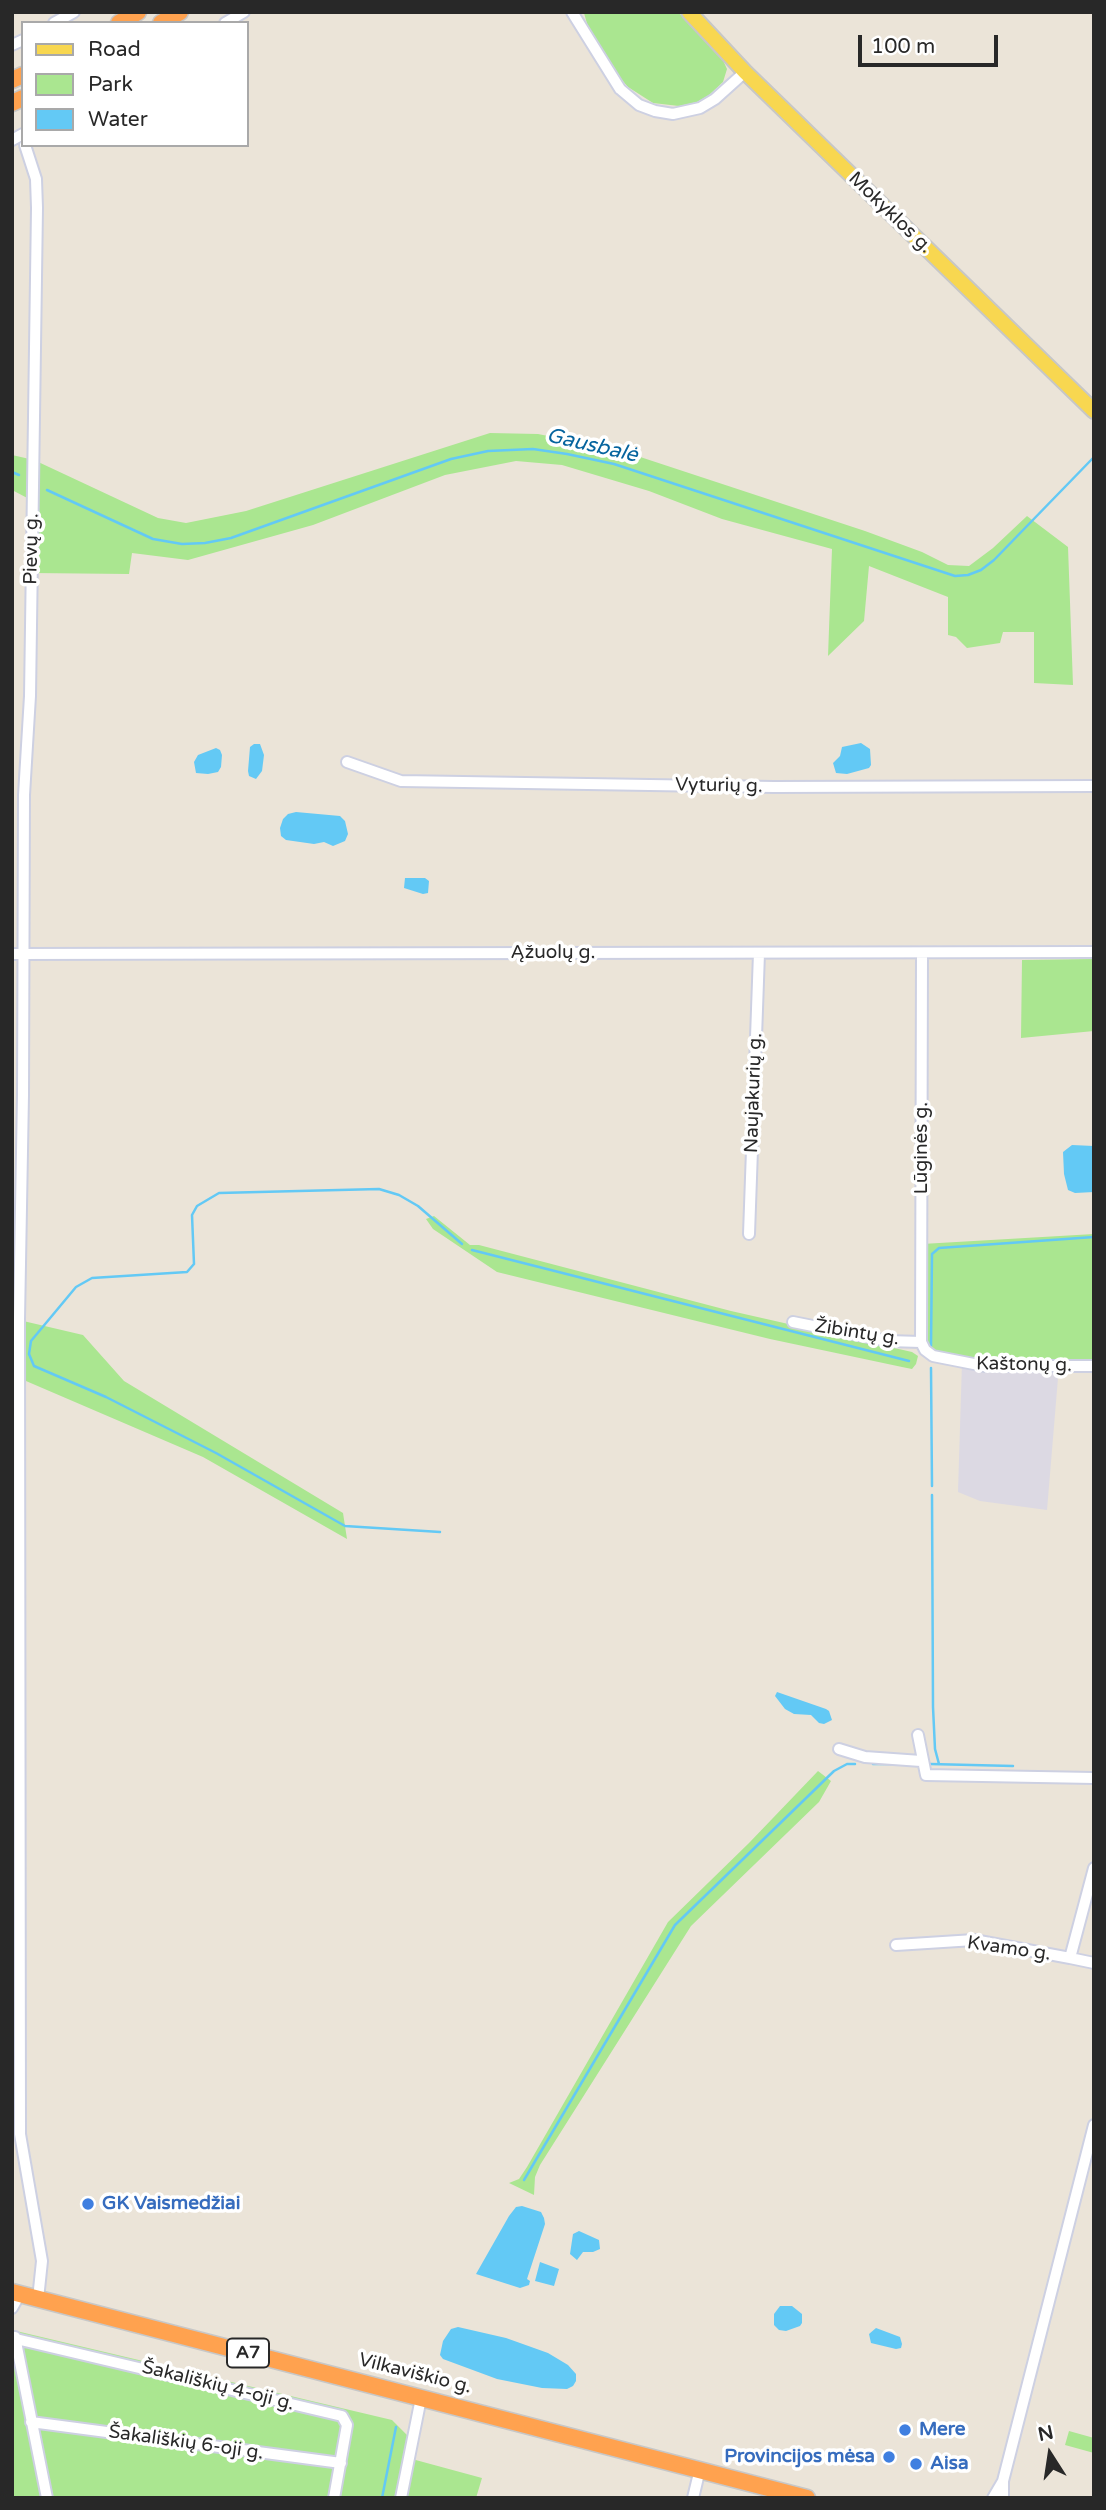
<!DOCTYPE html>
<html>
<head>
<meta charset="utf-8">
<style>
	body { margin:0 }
	#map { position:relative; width:1106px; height:2510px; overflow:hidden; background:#ebe4d8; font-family:"Varela Round",sans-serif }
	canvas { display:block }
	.frame { position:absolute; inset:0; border:14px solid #282828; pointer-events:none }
	.legend { position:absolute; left:21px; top:21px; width:228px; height:126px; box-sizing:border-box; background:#fff; border:2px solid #a9a9a9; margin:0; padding:9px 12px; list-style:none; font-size:21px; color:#282828 }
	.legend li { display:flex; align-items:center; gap:14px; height:35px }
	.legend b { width:35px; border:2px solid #a9a9a9 }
	.north { position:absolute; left:1015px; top:2419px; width:70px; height:70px; -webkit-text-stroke:5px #fff; paint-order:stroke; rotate:348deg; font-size:19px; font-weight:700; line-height:28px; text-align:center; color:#282828 }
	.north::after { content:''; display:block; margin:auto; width:24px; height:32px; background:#282828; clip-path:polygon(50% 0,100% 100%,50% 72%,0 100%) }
	.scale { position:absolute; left:858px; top:35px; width:140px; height:32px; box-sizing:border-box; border:4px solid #282828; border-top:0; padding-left:9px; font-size:21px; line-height:24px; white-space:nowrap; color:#282828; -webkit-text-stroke:5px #fff; paint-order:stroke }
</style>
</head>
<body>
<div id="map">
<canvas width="1106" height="2510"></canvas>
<div class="frame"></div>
<ul class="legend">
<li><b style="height:9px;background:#f8d750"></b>Road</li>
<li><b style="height:19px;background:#aae690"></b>Park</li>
<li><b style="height:19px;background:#63c9f5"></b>Water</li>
</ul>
<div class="north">N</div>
<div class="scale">100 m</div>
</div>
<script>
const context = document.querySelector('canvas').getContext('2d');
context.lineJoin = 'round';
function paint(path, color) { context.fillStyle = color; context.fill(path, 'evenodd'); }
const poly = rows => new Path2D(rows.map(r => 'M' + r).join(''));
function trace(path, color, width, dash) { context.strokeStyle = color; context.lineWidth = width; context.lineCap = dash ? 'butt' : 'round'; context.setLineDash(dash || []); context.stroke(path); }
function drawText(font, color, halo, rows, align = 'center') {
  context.font = font + ' "Varela Round",sans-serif'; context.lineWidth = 7; context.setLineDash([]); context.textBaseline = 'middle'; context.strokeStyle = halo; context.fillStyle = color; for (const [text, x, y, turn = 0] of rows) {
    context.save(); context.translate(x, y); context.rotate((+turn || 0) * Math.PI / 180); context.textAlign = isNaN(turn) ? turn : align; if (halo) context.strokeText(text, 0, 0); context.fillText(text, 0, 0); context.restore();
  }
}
paint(poly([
	[962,1362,1059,1366,1047,1510,980,1501,958,1492]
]), '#dcd9e3');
paint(poly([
	[678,12,721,56,727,69,723,82,708,96,697,102,679,106,653,103,628,87,615,72,588,27,584,13],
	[490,433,538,434,619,450,865,531,922,552,948,565,969,566,993,548,1027,516,1068,547,1073,685,1034,683,1034,632,1003,632,1000,643,967,648,956,637,948,635,948,597,869,566,864,621,828,656,832,549,722,519,649,491,562,465,516,461,445,475,313,525,188,560,132,553,129,574,32,573,33,501,12,490,12,455,34,460,158,518,186,523,246,511],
	[1094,959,1094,1031,1021,1038,1022,960],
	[434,1216,470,1245,479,1245,731,1311,912,1352,918,1356,916,1364,912,1369,902,1367,770,1339,497,1272,433,1229,426,1219],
	[1094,1234,1094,1366,984,1366,925,1350,922,1244],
	[19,1320,83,1335,124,1381,343,1513,347,1539,203,1457,19,1378],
	[818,1771,831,1781,819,1802,691,1926,540,2165,535,2177,534,2195,509,2183,519,2179,527,2167,668,1922,749,1843],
	[12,2330,392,2420,407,2435,412,2459,482,2478,476,2498,12,2498],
	[1069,2431,1094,2438,1094,2453,1065,2445]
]), '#aae690');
paint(poly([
	[861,743,870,749,871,765,869,768,847,774,836,773,833,763,840,756,842,747],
	[254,744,260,744,264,755,262,771,256,779,249,776,248,771,250,747],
	[216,748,220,750,222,755,221,767,218,772,208,774,196,773,194,762,198,755],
	[296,812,340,816,345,821,348,834,345,841,333,846,324,842,314,844,286,840,281,836,280,828,283,819,288,814],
	[405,878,425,878,429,881,428,893,423,894,404,888],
	[1072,1145,1094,1146,1094,1192,1075,1193,1068,1190,1064,1174,1063,1152],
	[777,1692,826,1709,829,1711,832,1720,824,1724,819,1723,811,1715,794,1714,785,1709,775,1696],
	[522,2206,541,2212,544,2218,545,2224,527,2279,530,2281,529,2285,520,2288,476,2274,509,2216,516,2207],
	[579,2231,599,2240,600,2249,593,2252,583,2252,577,2260,570,2254,573,2234],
	[540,2262,559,2269,554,2286,535,2281],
	[780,2306,792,2306,802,2314,802,2323,800,2326,786,2331,779,2330,774,2325,774,2314],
	[458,2327,506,2338,548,2353,568,2365,576,2374,576,2381,573,2386,567,2389,542,2388,497,2379,443,2359,440,2355,443,2341,451,2329],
	[876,2328,900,2337,902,2344,901,2348,896,2349,871,2343,869,2334]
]), '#63c9f5');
trace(poly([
	[12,472,19,475],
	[47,490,153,539,182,544,205,543,231,538,451,459,488,451,533,449,567,454,614,464,955,576,968,575,981,570,994,560,1094,457],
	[472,1250,909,1361],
	[931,1346,932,1254,939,1248,1094,1237],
	[931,1368,932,1486],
	[932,1495,933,1707,935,1749,939,1764],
	[440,1532,345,1526,216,1453,106,1397,34,1366,29,1354,31,1341,76,1287,92,1278,187,1272,194,1264,192,1215,197,1206,219,1193,379,1189,399,1195,418,1206,462,1244],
	[873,1764,894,1764],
	[930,1764,1013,1766],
	[524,2180,675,1925,834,1771,847,1764,855,1764],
	[382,2498,396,2427]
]), '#63c9f5', 2.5);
const minor = poly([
	[572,12,620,89,639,105,655,111,673,114,700,108,715,99,745,72],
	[54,23,74,12],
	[225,23,244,12],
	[12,45,23,40],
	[12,140,23,134],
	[25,145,36,179,37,208,30,696,24,795,23,1095,19,1320,20,2134,42,2261,38,2299],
	[347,762,401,781,774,787,1094,786],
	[12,954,1094,952],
	[749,1234,759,953],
	[793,1322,888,1341,921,1342],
	[921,1342,922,954],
	[921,1342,925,1350,933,1356,984,1366,1094,1366],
	[918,1735,926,1775,1094,1778],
	[839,1749,865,1757,921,1761],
	[896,1945,974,1940,1070,1958,1094,1868],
	[1070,1958,1094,1963],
	[12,2308,20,2294],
	[15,2337,47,2498],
	[12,2338,342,2416,347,2425,334,2498],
	[31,2422,341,2463],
	[1003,2481,1094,2125],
	[401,2498,421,2398],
	[693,2498,700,2469],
	[993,2498,1003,2481,1003,2498]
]);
const major = poly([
	[689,12,745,72,1094,411]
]);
const highway = poly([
	[119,23,138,12],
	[161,23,180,12],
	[12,80,23,75],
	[12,103,23,98],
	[12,2292,807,2498]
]);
trace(minor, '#cdd0e2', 14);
trace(major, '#c7c7c7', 18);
trace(highway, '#c7c7c7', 19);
trace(minor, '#fff', 10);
trace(major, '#f8d750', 14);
trace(highway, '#ffa24f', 16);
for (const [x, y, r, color] of [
	[88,2204,7,"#3f7fe0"],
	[905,2430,7,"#3f7fe0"],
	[889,2457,7,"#3f7fe0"],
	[916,2464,7,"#3f7fe0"]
]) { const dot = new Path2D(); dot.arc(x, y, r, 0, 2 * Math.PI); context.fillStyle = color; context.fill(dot); trace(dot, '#fff', 2.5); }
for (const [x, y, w] of [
	[248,2353,42]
]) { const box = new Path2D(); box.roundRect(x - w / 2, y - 14.5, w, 29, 5); context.fillStyle = '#fff'; context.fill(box); trace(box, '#282828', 2); }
drawText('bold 18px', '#282828', null, [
	["A7",248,2353]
]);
drawText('19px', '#282828', '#fff', [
	["Mokyklos g.",890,213,44],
	["Pievų g.",32,549,-89],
	["Vyturių g.",719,786,1],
	["Ąžuolų g.",553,953],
	["Naujakurių g.",754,1093,-88],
	["Lūginės g.",922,1148,-90],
	["Žibintų g.",857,1333,9],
	["Kaštonų g.",1024,1365,1],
	["Kvamo g.",1009,1949,8],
	["Vilkaviškio g.",415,2374,14],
	["Šakališkių 4-oji g.",218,2386,14],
	["Šakališkių 6-oji g.",186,2443,8]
]);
drawText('bold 19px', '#366cbe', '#fff', [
	["GK Vaismedžiai",102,2204],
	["Mere",919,2430],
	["Provincijos mėsa",875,2457,"right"],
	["Aisa",930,2464]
], 'left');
drawText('italic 21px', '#06649e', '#fff', [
	["Gausbalė",592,446,13]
]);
</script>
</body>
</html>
